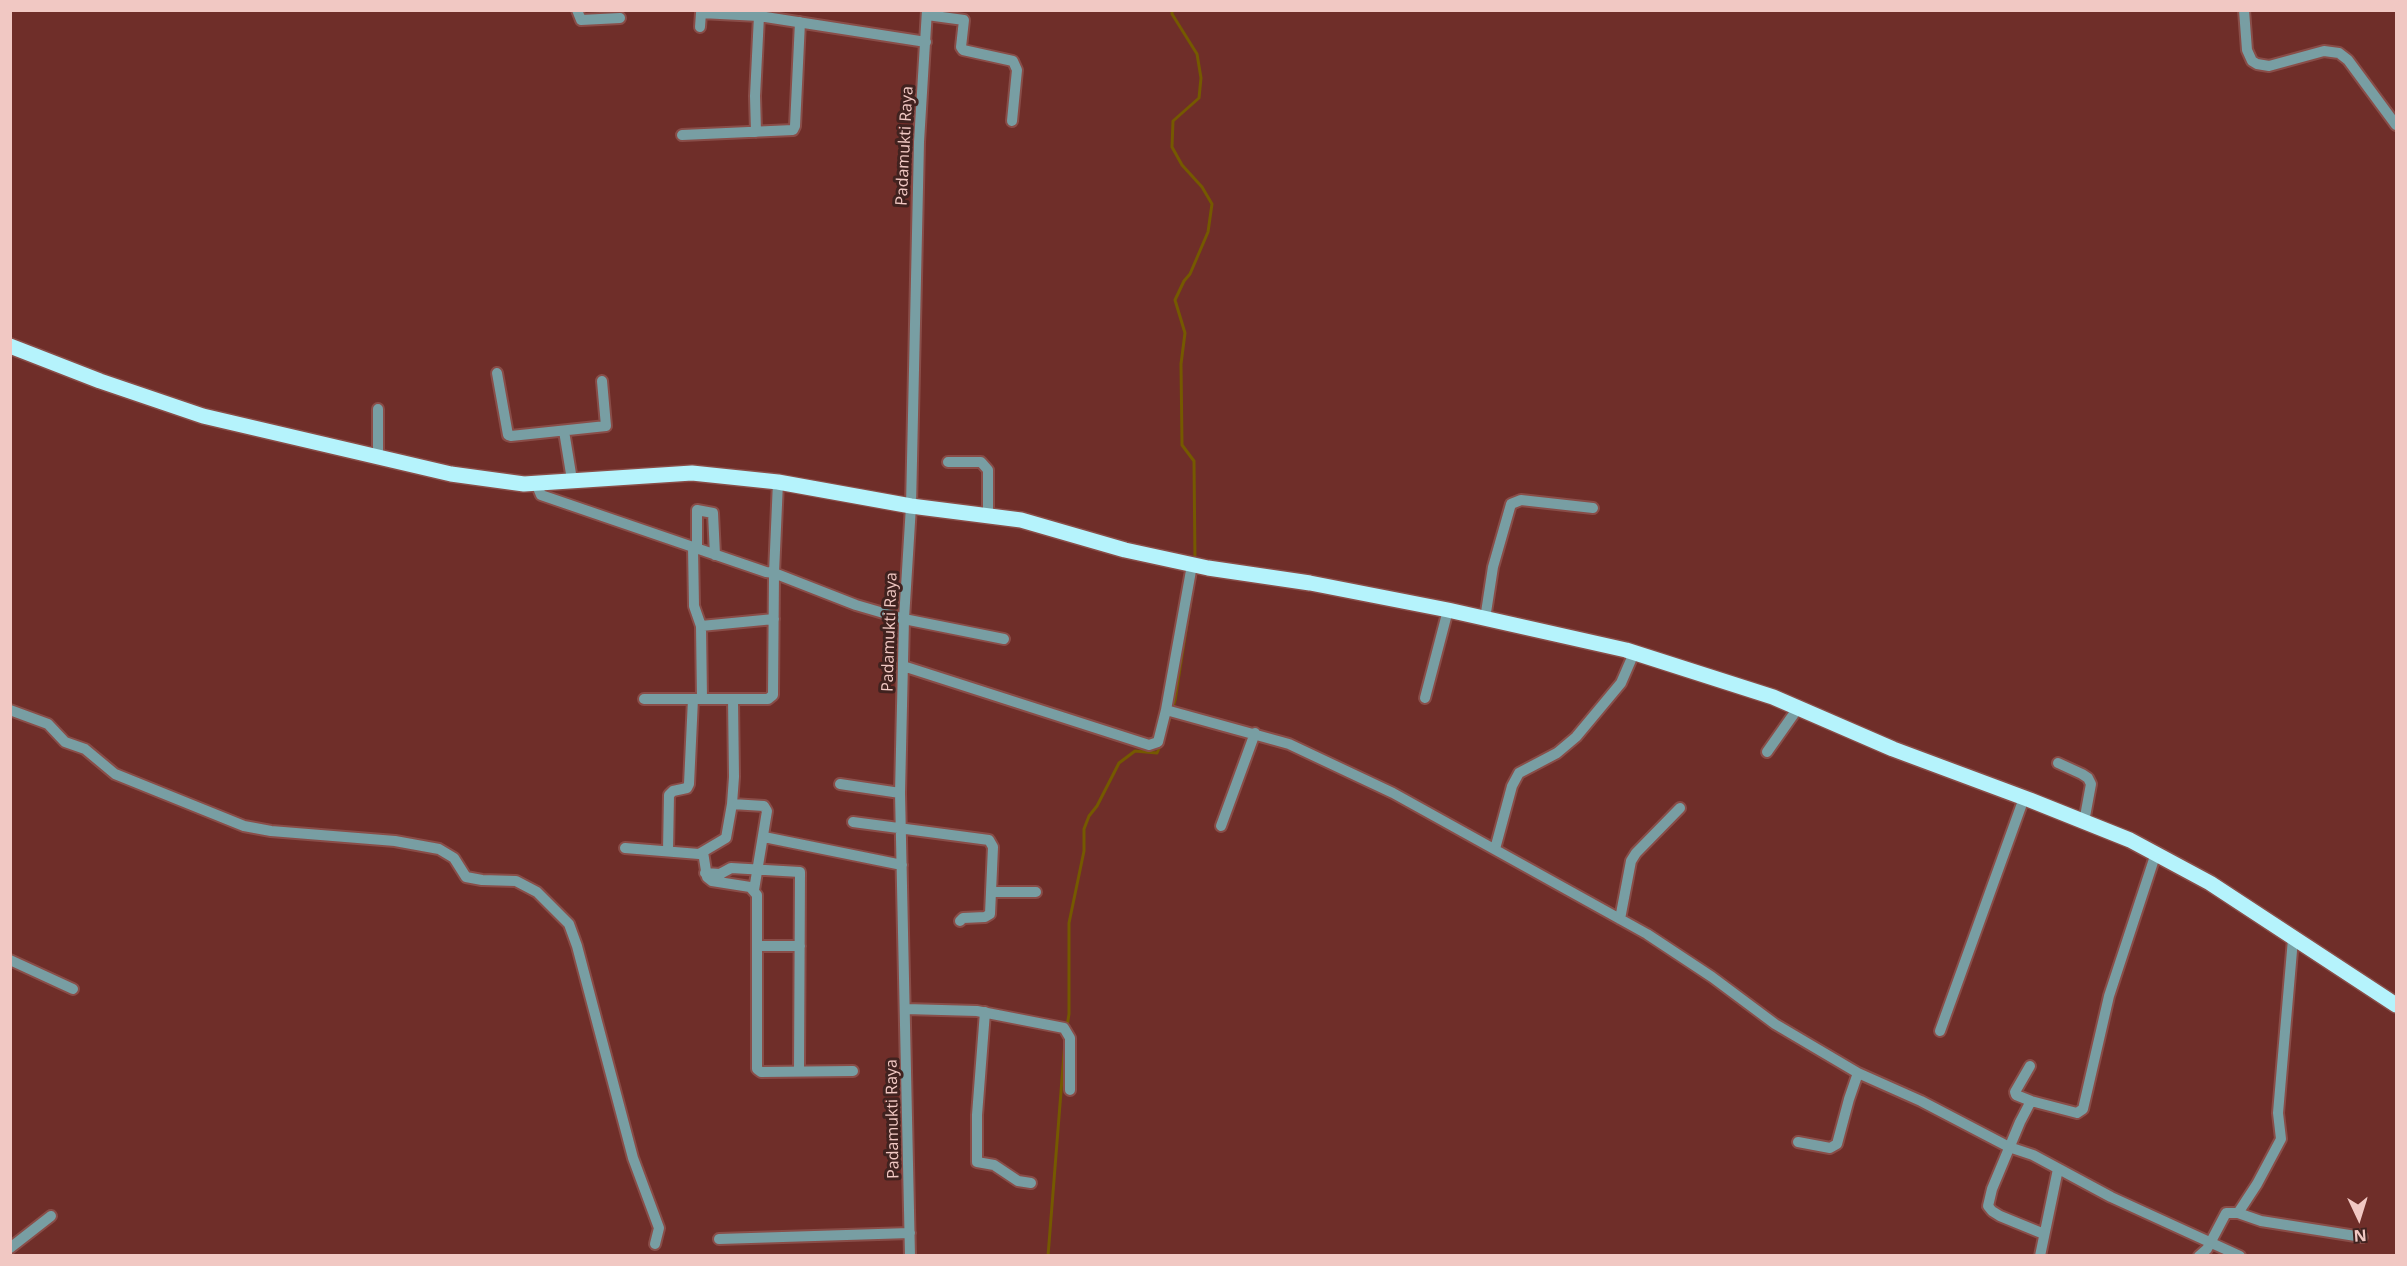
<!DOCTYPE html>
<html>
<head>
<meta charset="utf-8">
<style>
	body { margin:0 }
	#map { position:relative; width:2407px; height:1266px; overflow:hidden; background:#6f2e29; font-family:"Open Sans",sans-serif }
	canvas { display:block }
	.frame { position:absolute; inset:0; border:12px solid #f1c8c3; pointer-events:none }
	.north { position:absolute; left:2329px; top:1188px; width:60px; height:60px; -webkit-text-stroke:4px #40221f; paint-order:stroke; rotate:176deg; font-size:16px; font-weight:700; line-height:24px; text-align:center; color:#f1c8c3 }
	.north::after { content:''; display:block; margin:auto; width:21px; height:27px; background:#f1c8c3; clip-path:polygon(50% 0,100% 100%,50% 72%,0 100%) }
</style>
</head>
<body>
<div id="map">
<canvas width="2407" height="1266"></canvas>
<div class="frame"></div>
<div class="north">N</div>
</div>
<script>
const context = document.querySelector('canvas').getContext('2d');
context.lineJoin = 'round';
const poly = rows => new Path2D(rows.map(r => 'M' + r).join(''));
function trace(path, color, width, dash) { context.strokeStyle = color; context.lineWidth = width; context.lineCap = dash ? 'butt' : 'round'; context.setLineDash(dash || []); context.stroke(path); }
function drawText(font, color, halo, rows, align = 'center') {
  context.font = font + ' "Open Sans",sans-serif'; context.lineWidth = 6; context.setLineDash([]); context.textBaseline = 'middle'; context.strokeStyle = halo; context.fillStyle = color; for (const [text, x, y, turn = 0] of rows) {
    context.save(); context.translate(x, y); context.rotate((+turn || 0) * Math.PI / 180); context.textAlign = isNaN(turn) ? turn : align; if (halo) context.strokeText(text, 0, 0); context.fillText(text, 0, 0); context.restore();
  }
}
trace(poly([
	[1172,10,1172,14,1197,54,1201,78,1199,98,1173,121,1172,147,1182,165,1202,187,1212,204,1208,232,1190,274,1184,281,1175,300,1185,333,1181,364,1182,445,1194,461,1195,561],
	[1167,727,1175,700,1195,574],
	[1067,1026,1069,1014,1069,923,1084,851,1084,829,1089,816,1097,806,1119,763,1135,751,1157,753,1161,744],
	[1048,1256,1065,1041]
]), '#755900', 3);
const minor = poly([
	[577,10,581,20,620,18],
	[2244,10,2247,50,2252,61,2257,64,2269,66,2324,51,2339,53,2348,60,2396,125],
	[927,15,964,20,961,47,963,50,1013,61,1017,70,1012,121],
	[700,27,701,13,759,16,926,42],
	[756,132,755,96,759,16],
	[682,135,793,130,795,126,800,22],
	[497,373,508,435,511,436,606,426,602,381],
	[378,409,378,457],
	[564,431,572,480],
	[948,462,981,462,988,470,988,516],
	[536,483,541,495,766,572,774,573,778,482],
	[693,547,694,606,701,626],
	[697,549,697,510,713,513,715,555],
	[1485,619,1493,567,1511,504,1521,500,1593,508],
	[903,666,1149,745,1158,742,1166,710,1289,744,1393,793,1647,934,1712,977,1775,1024,1858,1073,1921,1101,2009,1147,2033,1155,2111,1197,2240,1256],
	[1425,698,1448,610],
	[644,699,733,699],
	[702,699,701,626,774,619],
	[10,710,48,724,65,742,85,749,115,774,244,826,271,831,395,841,439,849,454,858,466,877,482,880,516,881,537,892,569,924,577,946,633,1158,659,1228,655,1244],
	[1166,710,1192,565],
	[1767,752,1798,708],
	[2058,763,2082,774,2088,778,2091,784,2084,822],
	[840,784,900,793],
	[853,822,989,840,993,847,990,914,985,917,963,918,960,921],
	[1221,826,1255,733],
	[764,837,902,865],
	[625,848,699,854,726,838,732,804],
	[1495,849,1512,786,1519,773,1557,753,1576,737,1621,683,1634,653],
	[668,851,669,795,673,791,687,788,689,784,693,699],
	[703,852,707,877,712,881,750,887,757,895,757,1069,761,1072,853,1071],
	[705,873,720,874,731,868,800,872,799,1071],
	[754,890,767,811,764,806,732,804,734,777,733,699,768,699,773,695,774,573,856,605,904,619,1004,639],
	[992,892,1036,892],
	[1620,919,1631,861,1636,853,1680,808],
	[757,946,800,946],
	[10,960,73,989],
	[906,1009,977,1011,1064,1028,1070,1038,1070,1090],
	[985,1012,977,1115,977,1162,994,1165,1018,1181,1031,1183],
	[1940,1031,2024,798],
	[2030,1066,2015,1092,2016,1095,2031,1101,2020,1122,1992,1189,1988,1206,1992,1211,2000,1216,2044,1234],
	[2031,1101,2077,1113,2083,1109,2109,996,2156,853],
	[1798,1142,1830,1148,1837,1144,1849,1099,1858,1073],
	[2238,1213,2261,1221,2362,1237],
	[719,1239,910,1233],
	[10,1248,51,1216],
	[910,1256,900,793,904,619,911,506,919,142,927,10],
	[2040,1256,2058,1169],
	[2199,1256,2207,1249,2226,1213,2238,1213,2257,1184,2281,1139,2278,1113,2293,939]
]);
const major = poly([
	[10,346,100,381,203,416,451,474,524,484,692,473,778,482,911,506,1021,520,1125,550,1208,568,1310,583,1448,610,1626,650,1773,697,1893,749,2030,800,2130,840,2210,883,2396,1005]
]);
trace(minor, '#894d48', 14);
trace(major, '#894d48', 18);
trace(minor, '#789ea3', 10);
trace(major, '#b5f3fc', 15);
drawText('16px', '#f1c8c3', '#40221f', [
	["Padamukti Raya",905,146,-87],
	["Padamukti Raya",890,632,-88],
	["Padamukti Raya",893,1119,-91]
]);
</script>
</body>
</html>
